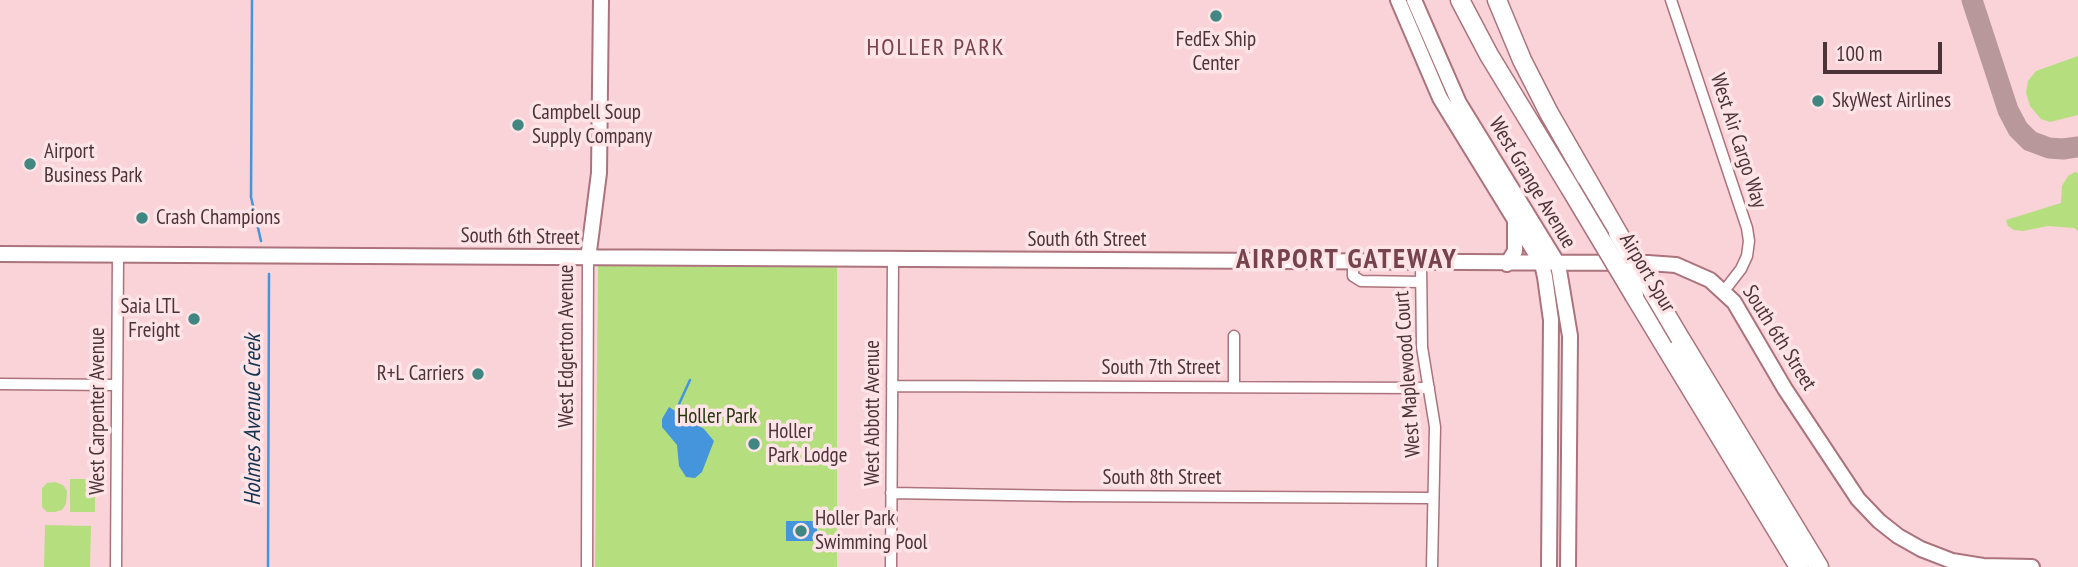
<!DOCTYPE html>
<html>
<head>
<meta charset="utf-8">
<style>
	body { margin:0 }
	#map { position:relative; width:2078px; height:567px; overflow:hidden; background:#f9d3d8; font-family:"PT Sans Narrow",sans-serif }
	canvas { display:block }
	.scale { position:absolute; left:1823px; top:42px; width:119px; height:32px; box-sizing:border-box; border:4px solid #4c3337; border-top:0; padding-left:9px; font-size:21px; line-height:24px; white-space:nowrap; color:#4c3337; -webkit-text-stroke:5px #fee4e7; paint-order:stroke }
</style>
</head>
<body>
<div id="map">
<canvas width="2078" height="567"></canvas>
<div class="scale">100 m</div>
</div>
<script>
const context = document.querySelector('canvas').getContext('2d');
context.lineJoin = 'round';
function paint(path, color) { context.fillStyle = color; context.fill(path, 'evenodd'); }
const poly = rows => new Path2D(rows.map(r => 'M' + r).join(''));
function trace(path, color, width, dash) { context.strokeStyle = color; context.lineWidth = width; context.lineCap = dash ? 'butt' : 'round'; context.setLineDash(dash || []); context.stroke(path); }
function drawText(font, color, halo, rows, align = 'center') {
  context.font = font + ' "PT Sans Narrow",sans-serif'; context.lineWidth = 7; context.setLineDash([]); context.textBaseline = 'middle'; context.strokeStyle = halo; context.fillStyle = color; for (const [text, x, y, turn = 0] of rows) {
    context.save(); context.translate(x, y); context.rotate((+turn || 0) * Math.PI / 180); context.textAlign = isNaN(turn) ? turn : align; if (halo) context.strokeText(text, 0, 0); context.fillText(text, 0, 0); context.restore();
  }
}
paint(poly([
	[2078,56,2078,115,2050,122,2041,119,2030,106,2026,93,2028,81,2036,71],
	[2075,172,2078,173,2078,231,2074,228,2048,226,2023,231,2014,230,2008,226,2006,220,2061,203,2062,186,2068,176],
	[598,266,837,267,837,567,595,567],
	[70,479,95,479,95,512,70,512],
	[55,482,63,485,67,491,66,504,62,510,55,512,47,512,42,507,42,488,47,483],
	[45,525,91,526,90,567,44,567]
]), '#b5df7f');
paint(poly([
	[669,407,704,429,714,441,702,472,695,478,686,477,679,466,677,445,662,427,662,419],
	[786,521,817,521,817,541,786,541]
]), '#4595dd');
trace(poly([
	[252,0,251,197,261,241],
	[674,415,690,380],
	[268,567,269,274]
]), '#4595dd', 2.5);
trace(poly([
	[1972,0,2008,110,2018,129,2030,141,2049,148,2063,149,2078,147]
]), '#b9989c', 21);
const street = poly([
	[1671,0,1747,228,1749,241,1747,256,1741,269,1724,291],
	[1353,263,1353,276,1361,281,1421,282],
	[1421,263,1422,347,1435,427,1432,567],
	[0,384,117,385],
	[892,386,1429,388],
	[1234,387,1234,336],
	[891,493,1068,496,1433,498],
	[116,567,118,255],
	[587,567,588,259],
	[891,567,893,260]
]);
const secondary = poly([
	[1398,0,1440,98,1542,264,1545,277,1551,320,1549,567],
	[1414,0,1459,103,1558,264,1570,336,1568,567],
	[0,254,1648,263,1676,265,1710,280,1734,302,1785,389,1858,499,1879,521,1898,536,1921,549,1952,561,1983,566,2032,567],
	[588,259,599,173,601,0],
	[1507,264,1515,251,1515,223]
]);
const highway = poly([
	[1460,0,1489,55,1570,188],
	[1497,0,1522,60,1549,113,1618,233],
	[1634,295,1799,567],
	[1680,338,1819,567]
]);
trace(street, '#ab737c', 13);
trace(secondary, '#ab737c', 18);
trace(highway, '#ab737c', 21);
trace(street, '#fff', 10);
trace(secondary, '#fff', 14);
trace(highway, '#fff', 18);
const highwayBridge = poly([
	[1570,188,1634,295],
	[1618,233,1680,338]
]);
trace(highwayBridge, '#ab737c', 21, []);
trace(highwayBridge, '#fff', 18);
for (const [x, y, r, color] of [
	[1216,16,7,"#408781"],
	[1818,101,7,"#408781"],
	[518,125,7,"#408781"],
	[30,164,7,"#408781"],
	[142,218,7,"#408781"],
	[194,319,7,"#408781"],
	[478,374,7,"#408781"],
	[754,444,7,"#408781"],
	[801,531,7,"#408781"]
]) { const dot = new Path2D(); dot.arc(x, y, r, 0, 2 * Math.PI); context.fillStyle = color; context.fill(dot); trace(dot, '#fee4e7', 2.5); }
drawText('21px', '#4c3337', '#fee4e7', [
	["FedEx Ship",1216,40,"center"],
	["Center",1216,64,"center"],
	["SkyWest Airlines",1832,101],
	["Campbell Soup",532,113],
	["Supply Company",532,137],
	["Airport",44,152],
	["Business Park",44,176],
	["Crash Champions",156,218],
	["Saia LTL",180,307,"right"],
	["Freight",180,331,"right"],
	["R+L Carriers",464,374,"right"],
	["Holler",768,432],
	["Park Lodge",768,456],
	["Holler Park",815,519],
	["Swimming Pool",815,543]
], 'left');
drawText('21px', '#4c3337', '#fee4e7', [
	["West Air Cargo Way",1738,141,72],
	["West Grange Avenue",1532,183,59],
	["South 6th Street",520,237,1],
	["South 6th Street",1087,240],
	["Airport Spur",1647,273,59],
	["South 6th Street",1779,338,58],
	["West Edgerton Avenue",567,346,-90],
	["South 7th Street",1161,368],
	["West Maplewood Court",1408,374,-94],
	["West Carpenter Avenue",98,411,-90],
	["West Abbott Avenue",873,413,-90],
	["South 8th Street",1162,478]
]);
drawText('21px', '#25350d', '#fee4e7', [
	["Holler Park",717,417]
]);
drawText('italic 23px', '#123351', '#fee4e7', [
	["Holmes Avenue Creek",253,420,-90]
]);
context.letterSpacing = '2px';
drawText('24px', '#76424c', '#fee4e7', [
	["HOLLER PARK",936,48]
]);
context.letterSpacing = '0px';
context.letterSpacing = '2px';
drawText('bold 28px', '#76424c', '#fee4e7', [
	["AIRPORT GATEWAY",1347,260]
]);
context.letterSpacing = '0px';
</script>
</body>
</html>
